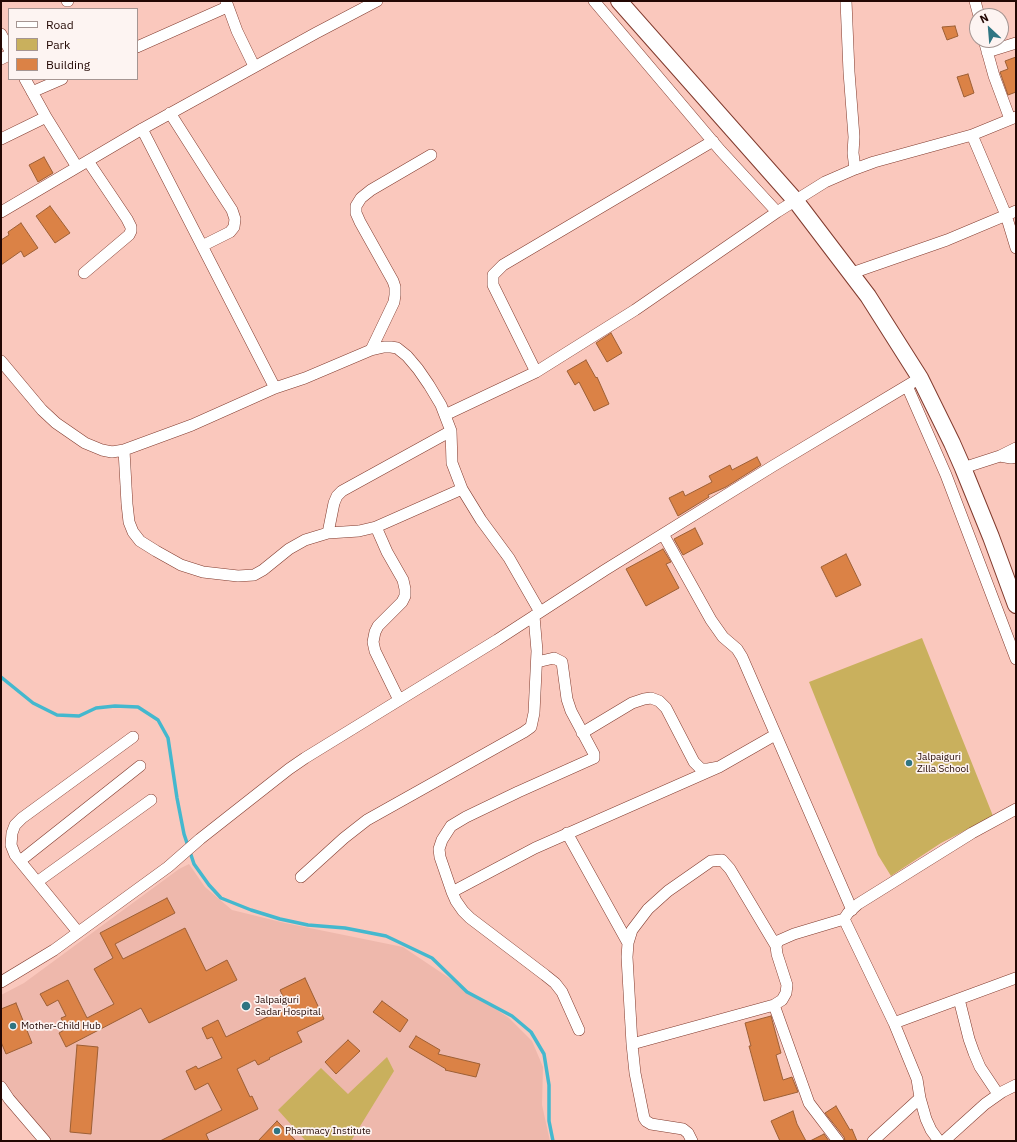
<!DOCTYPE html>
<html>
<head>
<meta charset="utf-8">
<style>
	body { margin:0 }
	#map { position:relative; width:1017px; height:1142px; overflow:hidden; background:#fac8bd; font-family:"IBM Plex Sans",sans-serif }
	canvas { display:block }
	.frame { position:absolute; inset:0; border:2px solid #220703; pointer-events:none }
	.legend { position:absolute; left:8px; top:8px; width:130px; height:72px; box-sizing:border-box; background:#fdf4f2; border:1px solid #a59592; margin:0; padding:5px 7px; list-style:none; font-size:12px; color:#220703 }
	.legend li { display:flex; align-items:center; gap:8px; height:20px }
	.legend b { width:20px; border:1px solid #a59592 }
	.north { position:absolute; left:969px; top:8px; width:40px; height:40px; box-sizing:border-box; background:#fdf4f2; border:1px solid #a59592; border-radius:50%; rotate:334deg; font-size:11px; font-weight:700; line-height:16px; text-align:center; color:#220703 }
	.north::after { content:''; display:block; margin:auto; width:14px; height:18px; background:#2f7582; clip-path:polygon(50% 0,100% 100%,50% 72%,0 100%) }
</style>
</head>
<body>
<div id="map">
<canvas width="1017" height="1142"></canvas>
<div class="frame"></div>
<ul class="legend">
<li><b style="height:5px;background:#fff"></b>Road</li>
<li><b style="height:11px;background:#c9b05d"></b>Park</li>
<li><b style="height:11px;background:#db8246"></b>Building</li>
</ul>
<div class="north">N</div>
</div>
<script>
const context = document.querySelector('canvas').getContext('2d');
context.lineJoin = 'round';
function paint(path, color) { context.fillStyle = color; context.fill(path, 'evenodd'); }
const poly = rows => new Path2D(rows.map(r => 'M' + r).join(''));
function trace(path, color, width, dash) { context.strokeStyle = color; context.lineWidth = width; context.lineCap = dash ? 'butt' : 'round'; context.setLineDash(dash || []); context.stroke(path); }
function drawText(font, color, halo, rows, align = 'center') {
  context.font = font + ' "IBM Plex Sans",sans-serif'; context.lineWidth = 3.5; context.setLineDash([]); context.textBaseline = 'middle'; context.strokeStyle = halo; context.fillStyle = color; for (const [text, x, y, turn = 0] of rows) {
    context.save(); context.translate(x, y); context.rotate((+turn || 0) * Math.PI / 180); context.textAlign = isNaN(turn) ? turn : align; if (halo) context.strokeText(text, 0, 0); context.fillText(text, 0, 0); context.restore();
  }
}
paint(poly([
	[189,864,205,887,232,910,285,923,403,947,509,1018,532,1041,543,1067,542,1105,550,1141,48,1141,9,1095,1,1080,1,995,24,983,179,869]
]), '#eeb8ac');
paint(poly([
	[922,638,993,816,941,843,891,876,878,855,809,682],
	[387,1057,394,1071,351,1141,305,1141,305,1140,278,1110,321,1068,348,1094]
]), '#c9b05d');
trace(poly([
	[1,677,33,703,57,715,79,716,96,708,115,706,138,707,158,720,168,738,177,798,184,834,194,864,209,885,221,898,251,910,280,919,308,925,345,928,386,936,432,958,467,992,512,1016,531,1032,544,1054,549,1085,549,1121,553,1141]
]), '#44b8ce', 3.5);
const building = poly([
	[955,26,958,36,947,40,942,27,955,26],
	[1016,57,1016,92,1008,95,1000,72,1008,69,1005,61,1016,57],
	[968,74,974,93,964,97,957,77,968,74],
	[44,157,53,173,38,182,29,165,44,157],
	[50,206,70,233,55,243,36,216,50,206],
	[21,223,38,248,24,257,21,251,1,265,1,240,9,235,8,232,21,223],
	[611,333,622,353,607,362,596,343,611,333],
	[586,360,596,378,597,377,609,404,594,411,579,382,575,385,567,371,586,360],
	[757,457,761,465,726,487,708,495,709,497,678,516,669,498,683,491,685,496,712,482,709,476,730,465,732,470,757,457],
	[695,528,703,544,683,555,674,539,695,528],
	[663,549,671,562,666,564,679,588,646,606,626,569,663,549],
	[846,554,861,585,836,597,821,567,846,554],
	[167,898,175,913,115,944,123,959,185,928,206,971,227,960,237,980,149,1023,141,1008,66,1047,59,1033,66,1029,61,1018,66,1016,58,1000,47,1006,40,994,68,980,87,1018,114,1004,94,969,113,958,100,933,167,898],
	[305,978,324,1019,297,1032,302,1042,269,1058,270,1059,258,1065,255,1060,237,1069,250,1097,252,1096,258,1109,206,1134,209,1141,160,1141,222,1110,208,1083,195,1090,186,1071,196,1066,198,1069,222,1058,212,1037,207,1039,202,1028,218,1020,226,1037,288,1007,280,990,305,978],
	[382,1001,408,1020,400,1032,373,1012,382,1001],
	[16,1003,32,1043,6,1054,1,1042,1,1009,16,1003],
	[771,1016,781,1053,776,1055,783,1080,792,1077,798,1092,764,1101,749,1046,751,1046,745,1023,771,1016],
	[416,1036,440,1050,438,1054,480,1064,476,1077,445,1070,446,1069,409,1047,416,1036],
	[348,1040,360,1051,336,1074,325,1062,348,1040],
	[77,1045,98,1047,91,1134,70,1132,77,1045],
	[836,1106,850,1130,852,1129,857,1141,845,1141,844,1137,825,1113,836,1106],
	[793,1111,797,1124,806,1141,780,1141,771,1121,793,1111],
	[277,1121,296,1141,258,1141,277,1121],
	[824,1134,829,1141,810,1141,824,1134]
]);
paint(building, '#db8246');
trace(building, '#9d5f35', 1);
const street = poly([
	[67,1,68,1],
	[226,1,237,31,254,66],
	[594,1,720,150,777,212],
	[846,1,849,72,854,137,853,153,855,169],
	[975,1,979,16],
	[1,34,9,49],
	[984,40,994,76,1010,119],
	[137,47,227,7],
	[987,52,1016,43],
	[1,59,9,55],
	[25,79,46,117,77,167],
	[32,92,62,79],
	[170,113,219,190,232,210,235,219,234,227,230,232,202,246],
	[142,129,275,388],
	[972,135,1006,215,1016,248],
	[1,139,46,117],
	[1,212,142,129,316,33,377,1],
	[84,273,129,235,131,231,131,227,127,219,88,161],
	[852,273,947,240,1016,211],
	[371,350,394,302,395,295,395,287,393,281,360,222,356,213,356,206,361,198,371,190,431,155],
	[1,361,42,410,56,423,85,443,102,450,112,452,124,450,192,425,275,388,305,378,371,350,384,347,391,347,397,348,407,356,418,369,429,385,441,405,451,431,452,463,462,489,481,520,509,558,540,612],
	[536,372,493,285,493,275,503,265,713,141],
	[907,386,946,475,1016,659],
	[445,415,536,372,635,310,777,212,825,182,855,169,874,162,972,135,1016,117],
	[124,450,127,504,129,522,133,532,140,541,156,551,181,565,203,572,238,576,254,575,263,570,289,549,305,540,328,533,359,531,376,527,462,489],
	[1000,456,1011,458,1016,457],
	[963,468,1000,456,1016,448],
	[376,527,387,552,403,580,405,589,405,596,402,602,378,626,375,632,373,642,375,651,399,700],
	[328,533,334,503,337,496,342,491,451,431],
	[663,534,711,620,723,637,737,649,742,657,852,910],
	[537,662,554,658,562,662,567,699,571,711,594,754,594,758,518,792,466,817,451,826,442,840,439,849,440,857,452,892,456,901,463,911,470,918,545,975,555,983,562,992,579,1030],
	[582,733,632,703,644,699,651,698,659,701,666,708,694,762,701,769,708,769,719,767,775,735],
	[567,833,628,943],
	[20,861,140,766],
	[301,877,344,838,367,820,524,732,531,727,534,713,537,651,534,616],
	[37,882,151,800],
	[452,892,535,848,719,767],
	[78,932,15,855,11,845,12,833,15,825,22,818,133,737],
	[1,982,54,950,168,867,200,839,289,769,305,758,497,640,605,570,773,466,920,378],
	[959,999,969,1039,974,1053,980,1067,998,1094],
	[774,1005,809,1103,838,1141],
	[894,1023,1016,978],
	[632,1044,774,1005,782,1000,786,993,787,985,777,954,776,946,778,941,794,934,844,919],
	[1,1087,9,1099,45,1141],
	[692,1141,688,1133,683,1129,651,1124,646,1121,644,1118,635,1073,632,1044,627,957,628,943,632,930,648,909,668,891,711,861,722,860,730,869,776,946],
	[873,1141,920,1098],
	[939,1141,931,1130,926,1119,920,1098,917,1079,894,1023,844,919,848,913,858,904,972,833,1016,809],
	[944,1141,985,1104,1002,1092,1016,1085]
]);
const secondary = poly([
	[619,1,795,200,868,296,920,378,952,443,963,468,991,537,1016,605]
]);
trace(street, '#803a2d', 12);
trace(secondary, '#803a2d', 18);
trace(street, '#fff', 11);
trace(secondary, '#fff', 16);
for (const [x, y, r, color] of [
	[909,763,4,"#2f7582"],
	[246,1006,5,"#2f7582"],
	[13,1026,4,"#2f7582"],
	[277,1131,4,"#2f7582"]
]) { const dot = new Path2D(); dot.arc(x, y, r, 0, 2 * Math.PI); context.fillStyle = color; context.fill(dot); trace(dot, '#fdf4f2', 1.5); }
drawText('10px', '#220703', '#fdf4f2', [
	["Jalpaiguri",917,757],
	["Zilla School",917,769],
	["Jalpaiguri",255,1000],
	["Sadar Hospital",255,1012],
	["Mother-Child Hub",21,1026],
	["Pharmacy Institute",285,1131]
], 'left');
</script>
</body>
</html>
